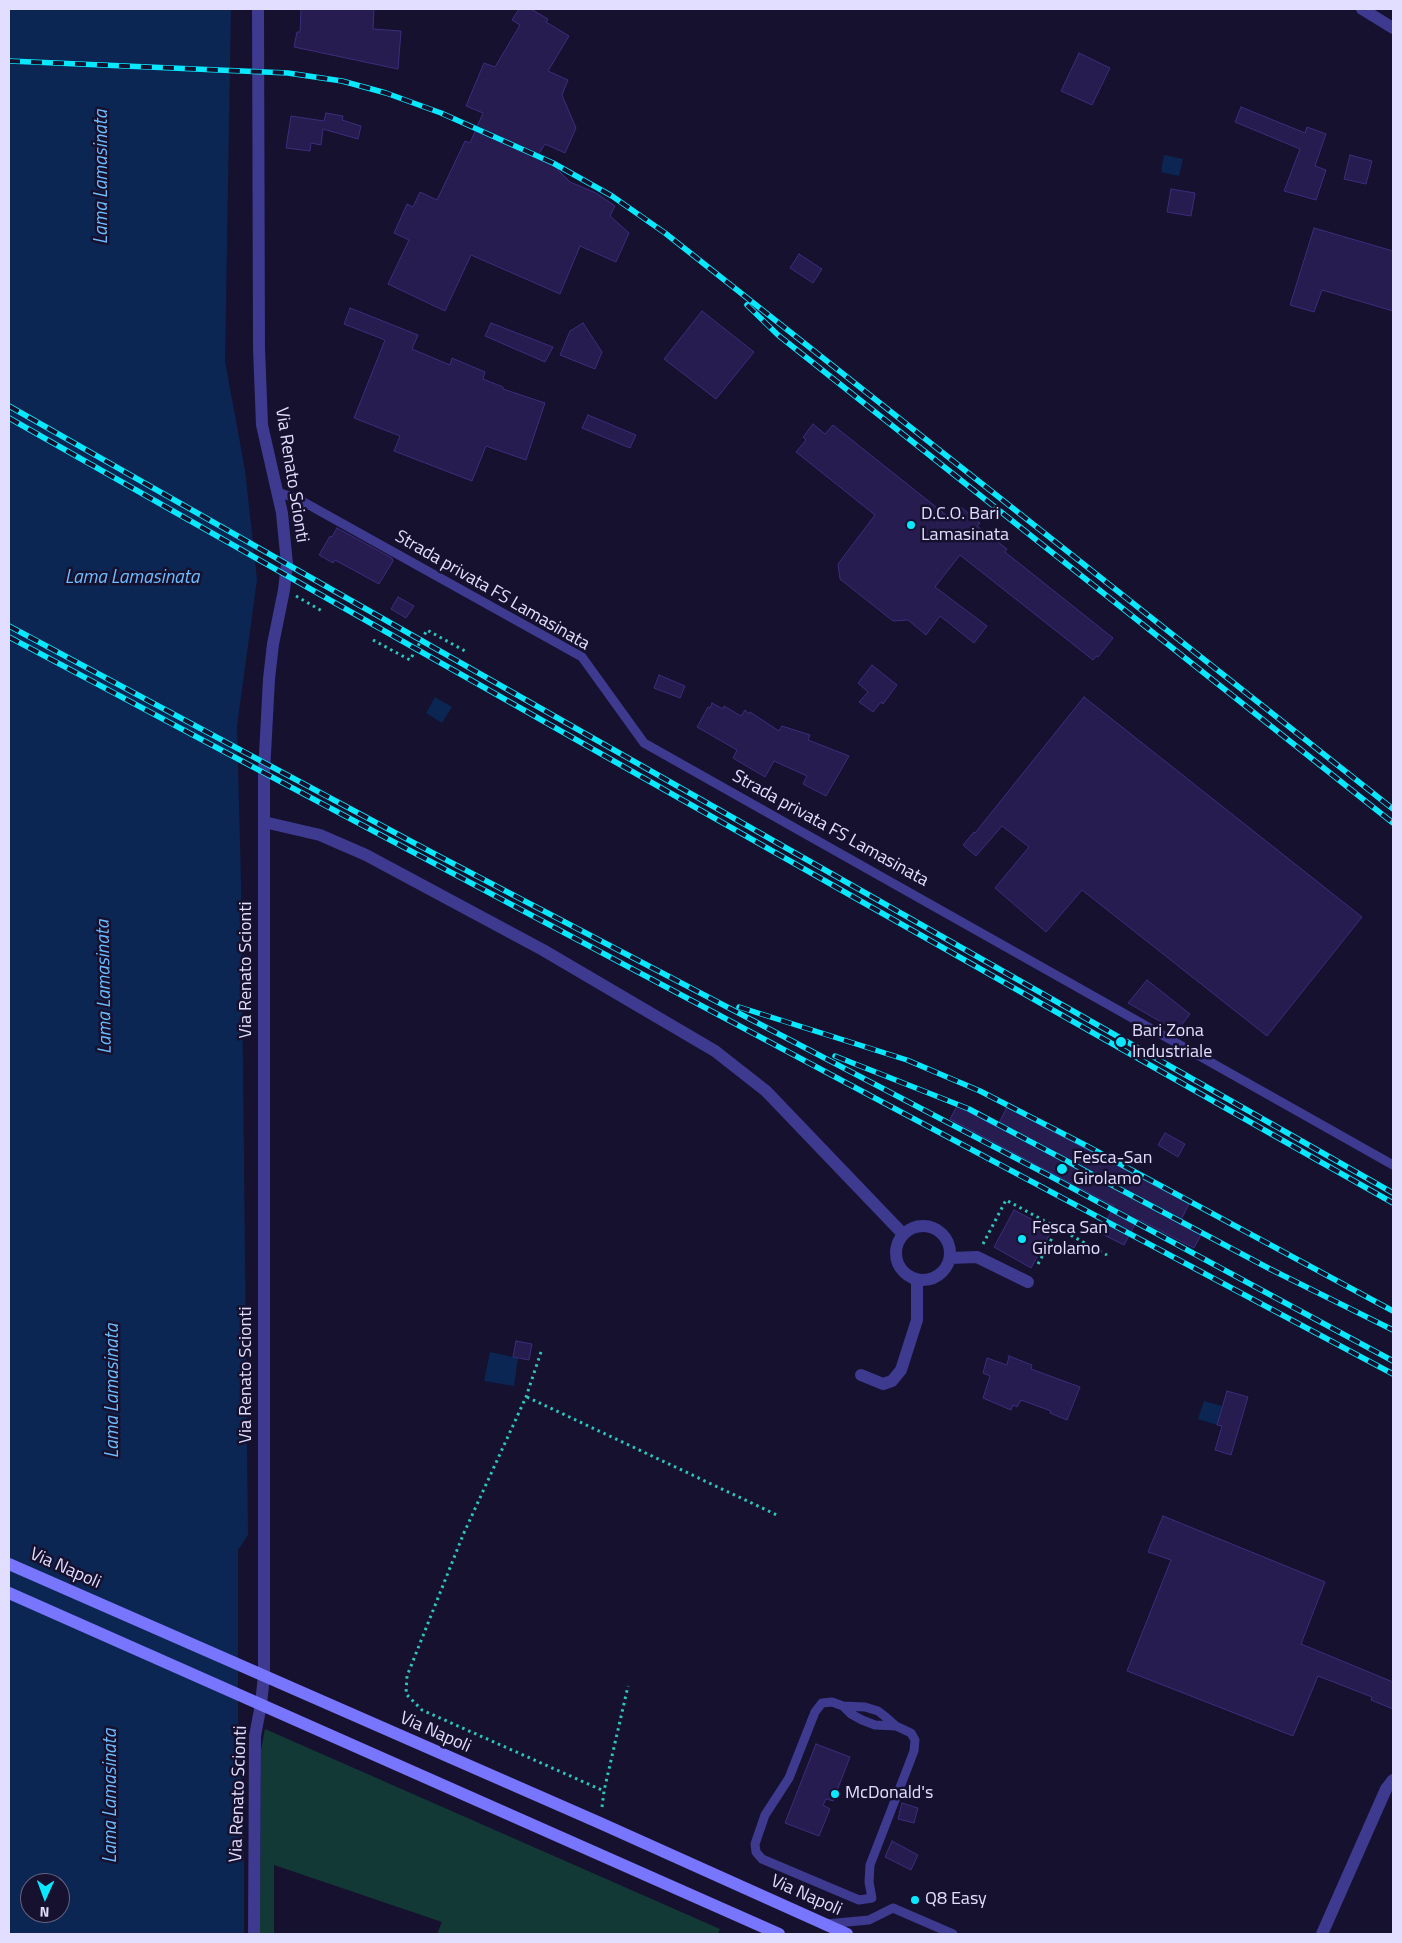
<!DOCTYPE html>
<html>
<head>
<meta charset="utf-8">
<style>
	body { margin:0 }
	#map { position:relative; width:1402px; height:1943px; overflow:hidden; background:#16112e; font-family:"Titillium Web",sans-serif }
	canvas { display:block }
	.frame { position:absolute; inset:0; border:10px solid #e2deff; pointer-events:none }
	.north { position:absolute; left:20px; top:1873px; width:50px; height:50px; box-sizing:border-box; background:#16112e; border:1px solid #686382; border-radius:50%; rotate:182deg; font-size:14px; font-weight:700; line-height:20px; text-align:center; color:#e2deff }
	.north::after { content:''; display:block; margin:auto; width:18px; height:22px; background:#0ae8ff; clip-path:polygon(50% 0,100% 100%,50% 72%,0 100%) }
</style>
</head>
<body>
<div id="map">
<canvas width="1402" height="1943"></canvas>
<div class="frame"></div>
<div class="north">N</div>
</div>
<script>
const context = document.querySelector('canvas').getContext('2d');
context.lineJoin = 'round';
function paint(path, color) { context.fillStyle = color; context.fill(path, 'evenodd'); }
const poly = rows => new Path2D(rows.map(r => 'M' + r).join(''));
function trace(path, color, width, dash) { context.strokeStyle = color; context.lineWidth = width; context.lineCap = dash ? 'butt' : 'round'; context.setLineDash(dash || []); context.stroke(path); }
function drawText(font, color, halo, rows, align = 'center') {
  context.font = font + ' "Titillium Web",sans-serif'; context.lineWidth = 5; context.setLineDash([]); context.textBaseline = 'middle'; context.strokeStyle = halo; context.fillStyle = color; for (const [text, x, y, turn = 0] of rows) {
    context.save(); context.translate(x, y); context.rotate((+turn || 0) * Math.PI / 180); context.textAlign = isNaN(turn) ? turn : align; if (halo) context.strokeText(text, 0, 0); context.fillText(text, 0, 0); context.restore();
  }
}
paint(poly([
	[265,1729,720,1929,718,1934,437,1934,442,1922,274,1865,274,1934,260,1934,261,1750]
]), '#133937');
paint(poly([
	[9,9,231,9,225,361,245,470,257,580,237,726,241,882,248,1535,238,1550,238,1718,244,1832,244,1934,9,1934],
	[30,1883,60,1883,60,1913,30,1913],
	[1164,155,1183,159,1179,176,1161,172],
	[435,697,452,707,442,723,426,713],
	[490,1352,518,1358,514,1386,484,1381],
	[1204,1401,1222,1406,1217,1425,1198,1419]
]), '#0b2653');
const building = poly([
	[301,9,374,9,373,29,401,31,398,69,294,47,297,32,300,32,301,9],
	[519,9,531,9,548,19,546,22,569,36,548,71,568,80,562,95,576,128,565,153,545,144,538,155,558,169,558,170,570,182,596,193,615,206,610,216,629,233,616,262,580,246,560,294,471,255,445,311,388,284,409,240,394,233,407,204,413,207,420,192,437,200,465,141,470,143,483,113,466,106,484,63,495,67,520,25,512,20,519,9],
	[1079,53,1110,68,1092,105,1061,91,1079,53],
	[1241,107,1305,133,1307,127,1326,134,1315,166,1326,170,1316,200,1284,191,1300,149,1235,122,1241,107],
	[326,113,343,116,342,120,361,126,358,139,323,129,321,145,311,143,310,151,286,148,291,116,324,121,326,113],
	[1350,155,1372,161,1366,184,1344,179,1350,155],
	[1171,189,1195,193,1191,216,1167,212,1171,189],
	[1314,228,1393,251,1393,311,1322,290,1314,312,1290,305,1314,228],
	[799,254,822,269,813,283,790,268,799,254],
	[350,308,418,335,412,349,450,365,452,358,485,372,483,379,503,387,503,389,545,403,526,460,486,446,472,481,394,451,400,436,354,418,385,340,344,324,350,308],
	[702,311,754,352,716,399,664,359,702,311],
	[491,323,553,347,545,362,485,336,491,323],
	[583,323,602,352,595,369,560,355,570,331,583,323],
	[588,415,636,435,630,448,582,428,588,415],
	[813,424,825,434,833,425,951,519,961,507,980,523,977,526,1007,549,1005,552,1113,638,1098,657,1096,656,1093,660,960,555,935,587,987,626,974,643,940,616,926,635,908,620,893,621,840,579,838,564,875,515,796,452,806,440,803,437,813,424],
	[337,528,392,558,393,561,379,584,335,560,333,563,319,555,330,536,332,537,337,528],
	[398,597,414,606,406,618,391,609,398,597],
	[872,665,897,685,883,704,881,702,873,712,859,702,868,692,858,683,872,665],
	[659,675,685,686,680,698,654,688,659,675],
	[1084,697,1362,917,1267,1036,1082,890,1046,932,995,888,1029,847,1002,826,976,856,963,845,974,832,975,833,1084,697],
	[712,703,723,709,724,706,741,716,745,710,749,714,750,712,779,731,782,726,810,735,808,740,849,756,826,796,803,784,807,776,774,761,765,777,733,758,737,750,697,727,708,707,710,708,712,703],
	[1147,980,1190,1014,1177,1031,1128,1003,1147,980],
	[957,1106,997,1127,1007,1107,1189,1204,1179,1224,1201,1235,1194,1248,1138,1219,1124,1245,1100,1233,1114,1206,950,1119,957,1106],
	[1165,1133,1185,1144,1178,1157,1158,1145,1165,1133],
	[1014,1210,1052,1230,1031,1268,994,1247,1014,1210],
	[516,1341,532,1344,529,1360,513,1357,516,1341],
	[1009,1356,1032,1365,1031,1369,1080,1387,1067,1420,1050,1413,1051,1411,1021,1400,1017,1407,1013,1405,1011,1410,983,1398,990,1376,983,1373,987,1358,1007,1365,1009,1356],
	[1227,1391,1248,1397,1231,1455,1215,1450,1222,1426,1217,1425,1227,1391],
	[1163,1516,1325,1582,1301,1644,1393,1682,1393,1709,1371,1700,1372,1697,1318,1676,1293,1736,1127,1671,1171,1560,1148,1552,1163,1516],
	[816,1744,850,1757,833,1801,826,1799,823,1805,830,1809,819,1836,785,1823,816,1744],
	[902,1803,918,1808,914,1823,898,1819,902,1803],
	[892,1841,918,1855,911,1870,885,1857,892,1841]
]);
paint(building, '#261c50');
trace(building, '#3c2d7d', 1);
trace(poly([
	[296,596,322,611],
	[373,640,410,660,427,630,465,651],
	[983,1244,1006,1200,1107,1255],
	[1038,1264,1052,1238],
	[541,1352,526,1397,463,1535,407,1676,406,1694,422,1710,604,1791],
	[527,1397,777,1515],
	[602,1807,604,1791,628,1686]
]), '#2bc6bc', 3, [2.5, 4]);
trace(poly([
	[278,492,300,500,582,657,644,743,1393,1165],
	[832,1702,843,1706,865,1707,878,1711,887,1718,896,1726,911,1733,915,1740,914,1751,870,1865,869,1882,872,1898,859,1900,762,1859,756,1852,755,1844,765,1815,789,1778,815,1712,822,1703,832,1702],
	[843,1706,851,1714,862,1720,875,1725,896,1726],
	[826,1924,869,1920,893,1908,953,1934]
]), '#3d3a8f', 9);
trace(poly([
	[1362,9,1393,28],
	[264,822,320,835,366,855,543,950,715,1051,766,1091,903,1234],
	'896 1253a27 27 0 1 1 54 0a27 27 0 1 1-54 0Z',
	[950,1258,977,1257,1028,1282],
	[861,1375,883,1384,892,1381,901,1370,917,1320,917,1280],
	[254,1934,255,1736,261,1704,264,1676,264,773,269,679,273,644,284,590,287,564,282,513,262,425,259,348,258,9],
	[1322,1934,1386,1789,1393,1780]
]), '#3d3a8f', 12);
trace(poly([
	[9,1564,600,1823,847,1934],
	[9,1593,779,1934]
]), '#7875ff', 12);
const rail = poly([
	[9,61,288,73,342,81,386,93,441,113,553,163,612,196,665,233,1393,809],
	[747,305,778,335,1393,823],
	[9,406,1393,1193],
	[9,418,1393,1203],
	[9,626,431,852,1050,1176,1393,1361],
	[9,637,1393,1374],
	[739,1007,907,1060,980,1091,1087,1146,1393,1311],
	[835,1056,969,1109,1270,1269,1393,1330]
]);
trace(rail, '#0ae8ff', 5.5);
trace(rail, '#16112e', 4, [11]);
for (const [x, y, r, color] of [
	[911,525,5,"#0ae8ff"],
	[1121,1042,6,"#0ae8ff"],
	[1062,1169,6,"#0ae8ff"],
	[1022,1239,5,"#0ae8ff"],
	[835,1794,5,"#0ae8ff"],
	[915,1900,5,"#0ae8ff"]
]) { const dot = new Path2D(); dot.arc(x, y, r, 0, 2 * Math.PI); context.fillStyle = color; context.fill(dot); trace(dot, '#16112e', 2); }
drawText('18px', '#e2deff', '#16112e', [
	["Via Renato Scionti",291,475,81],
	["Strada privata FS Lamasinata",492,591,30],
	["Strada privata FS Lamasinata",830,829,29],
	["Via Renato Scionti",247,970,-90],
	["Via Renato Scionti",247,1375,-90],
	["Via Napoli",65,1569,24],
	["Via Napoli",435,1733,24],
	["Via Renato Scionti",239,1794,-88],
	["Via Napoli",806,1896,24]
]);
drawText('18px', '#e2deff', '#16112e', [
	["D.C.O. Bari",921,515],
	["Lamasinata",921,536],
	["Bari Zona",1132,1032],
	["Industriale",1132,1053],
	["Fesca-San",1073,1159],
	["Girolamo",1073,1180],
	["Fesca San",1032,1229],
	["Girolamo",1032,1250],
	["McDonald's",845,1794],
	["Q8 Easy",925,1900]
], 'left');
drawText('italic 19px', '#6cbcff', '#16112e', [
	["Lama Lamasinata",102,177,-90],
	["Lama Lamasinata",132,578],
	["Lama Lamasinata",105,987,-91],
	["Lama Lamasinata",113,1391,-90],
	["Lama Lamasinata",111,1796,-90]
]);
</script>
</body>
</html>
